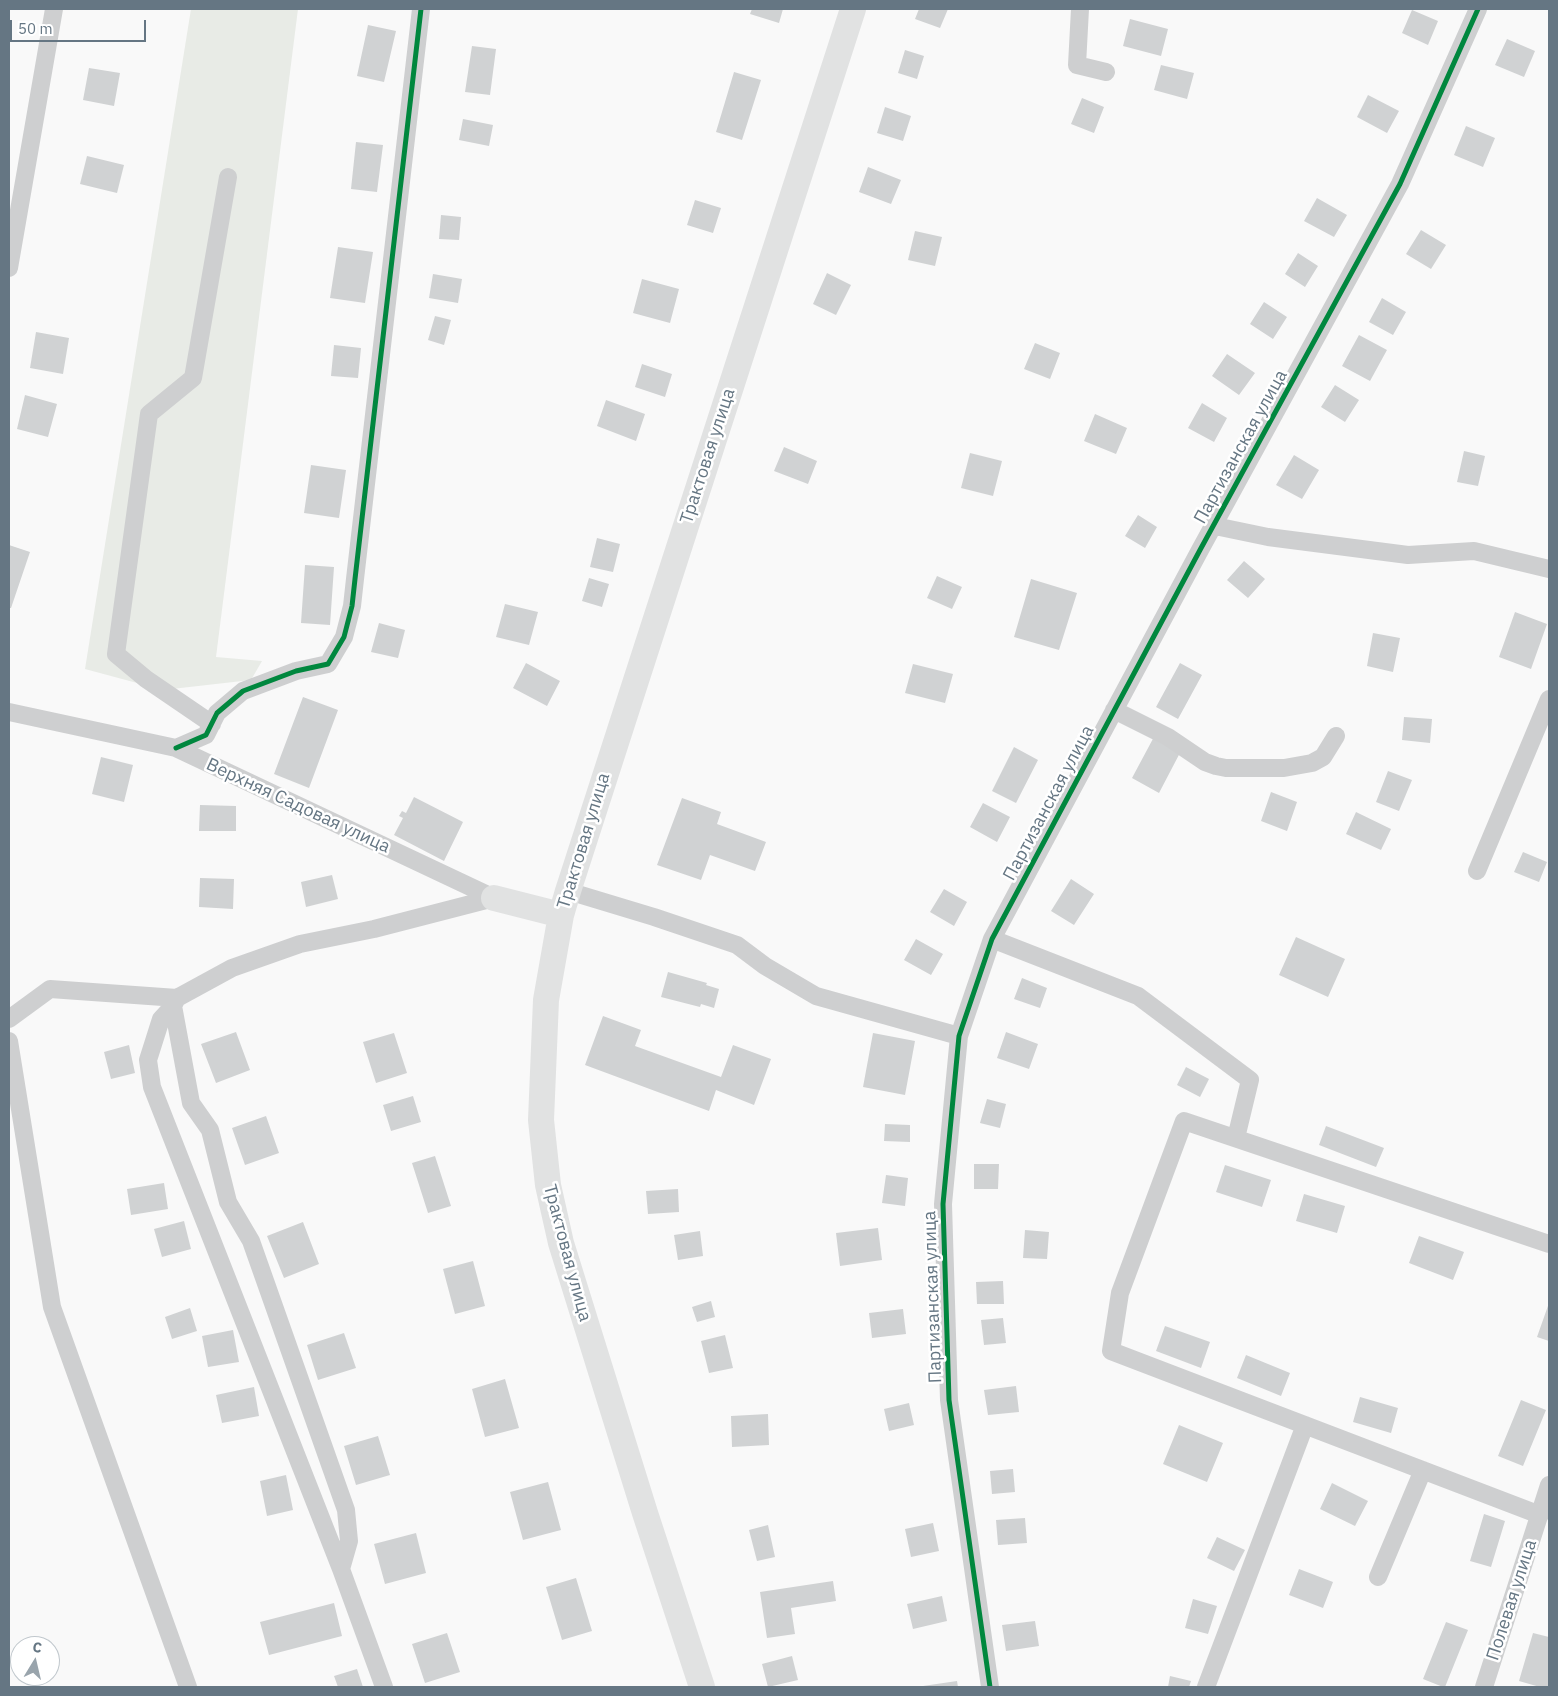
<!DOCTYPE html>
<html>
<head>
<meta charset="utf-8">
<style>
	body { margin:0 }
	#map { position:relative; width:1558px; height:1696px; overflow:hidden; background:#f9f9f9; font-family:"IBM Plex Sans",sans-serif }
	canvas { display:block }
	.frame { position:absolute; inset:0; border:10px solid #657683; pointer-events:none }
	.north { position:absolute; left:10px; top:1636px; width:50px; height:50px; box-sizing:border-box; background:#fff; border:1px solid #c1c8cd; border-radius:50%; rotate:9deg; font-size:14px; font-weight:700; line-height:20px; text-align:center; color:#657683 }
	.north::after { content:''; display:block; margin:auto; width:18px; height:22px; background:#99a4ac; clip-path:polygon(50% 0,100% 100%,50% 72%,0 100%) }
	.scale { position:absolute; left:10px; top:20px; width:136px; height:22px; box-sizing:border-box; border:2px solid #657683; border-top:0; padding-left:6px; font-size:15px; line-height:18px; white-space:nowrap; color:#657683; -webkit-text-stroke:4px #fff; paint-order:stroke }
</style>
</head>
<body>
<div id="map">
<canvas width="1558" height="1696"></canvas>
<div class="frame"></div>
<div class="north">С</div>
<div class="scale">50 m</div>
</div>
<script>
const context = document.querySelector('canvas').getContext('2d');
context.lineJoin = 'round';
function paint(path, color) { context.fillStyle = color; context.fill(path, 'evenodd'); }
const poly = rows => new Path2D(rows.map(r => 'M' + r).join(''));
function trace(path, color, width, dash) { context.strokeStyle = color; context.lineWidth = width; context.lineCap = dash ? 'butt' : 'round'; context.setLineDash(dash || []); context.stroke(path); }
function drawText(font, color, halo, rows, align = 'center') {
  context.font = font + ' "IBM Plex Sans",sans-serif'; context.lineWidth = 5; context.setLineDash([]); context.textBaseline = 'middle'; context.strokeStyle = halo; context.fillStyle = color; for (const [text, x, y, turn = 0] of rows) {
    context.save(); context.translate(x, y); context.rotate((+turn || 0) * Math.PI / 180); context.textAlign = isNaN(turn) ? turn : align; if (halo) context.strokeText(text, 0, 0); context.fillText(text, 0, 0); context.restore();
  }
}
paint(poly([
	[191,9,298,9,216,657,262,661,251,680,163,690,85,669]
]), '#e8ebe6');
paint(poly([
	[752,9,783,9,779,23,750,14],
	[919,9,948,9,940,28,915,19],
	[1412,10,1438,21,1428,45,1402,33],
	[1130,19,1168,29,1161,56,1123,46],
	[368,25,396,31,384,82,357,76],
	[1507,39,1535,51,1524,77,1495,65],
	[472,46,496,49,490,95,465,92],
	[905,50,924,56,917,79,898,73],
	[1161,65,1194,73,1187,99,1154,90],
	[89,68,120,73,114,106,83,100],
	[734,72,761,80,742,140,716,132],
	[1368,95,1399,111,1387,133,1357,117],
	[1082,98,1104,107,1094,133,1071,124],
	[885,107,911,116,903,141,877,133],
	[463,119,493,125,489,146,459,140],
	[1466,126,1495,138,1483,167,1454,155],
	[356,142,383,145,377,192,351,189],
	[87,156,124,165,117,193,80,184],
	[868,167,901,180,891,204,859,192],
	[1317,198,1347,215,1334,237,1304,221],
	[695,200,721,208,713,233,687,225],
	[441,215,461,217,459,240,439,239],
	[1421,230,1446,245,1431,269,1406,254],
	[915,231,942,237,935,266,908,260],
	[338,247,373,252,365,303,330,298],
	[1298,253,1318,266,1305,287,1285,274],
	[827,273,851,285,836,315,813,304],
	[433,274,462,279,458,303,429,298],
	[642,279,679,289,670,323,633,313],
	[1382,298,1406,312,1393,335,1369,322],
	[1264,302,1287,317,1273,339,1250,324],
	[435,316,451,320,444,345,428,340],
	[36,332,69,338,63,374,30,368],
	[1359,335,1387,350,1370,381,1342,366],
	[1035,343,1060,353,1050,379,1024,369],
	[334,345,361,348,358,378,331,376],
	[1227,354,1255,373,1239,395,1212,376],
	[642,364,672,374,665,397,635,387],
	[1335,385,1359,400,1345,422,1321,407],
	[25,395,57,404,48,437,17,429],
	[606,400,645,414,636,441,597,426],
	[1202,403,1227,418,1214,442,1188,428],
	[1095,414,1127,428,1116,454,1084,441],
	[784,447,817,461,808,484,774,471],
	[1464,451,1485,456,1478,486,1457,482],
	[970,453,1002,461,993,496,961,488],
	[1294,455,1319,470,1302,499,1276,485],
	[311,465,346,470,339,518,304,513],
	[1138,515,1157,527,1145,548,1125,536],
	[597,538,620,544,613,572,590,567],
	[9,545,30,552,11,608,9,608],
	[1244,561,1265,579,1248,598,1227,580],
	[305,565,334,567,330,625,301,623],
	[937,576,962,587,952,609,927,598],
	[589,578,609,584,602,607,582,601],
	[1031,579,1077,593,1059,650,1014,637],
	[505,604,538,612,529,645,496,637],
	[1515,612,1547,624,1531,669,1499,657],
	[379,623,405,630,398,658,371,652],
	[1373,633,1400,638,1393,672,1367,666],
	[526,663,560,681,547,706,513,688],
	[1180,663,1202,675,1178,719,1156,707],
	[913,664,953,674,945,703,905,693],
	[303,697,338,710,309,788,274,774],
	[1404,717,1432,719,1430,743,1402,740],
	[1155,735,1182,749,1159,793,1132,778],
	[1014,747,1038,760,1016,803,992,791],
	[101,757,133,765,124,802,92,794],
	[1388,771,1412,780,1399,811,1376,802],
	[1271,792,1297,802,1287,831,1261,821],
	[414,797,463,822,444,861,394,835,403,818,399,816,402,811,406,813],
	[682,798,721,812,717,824,766,842,755,871,710,855,701,880,657,865],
	[983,803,1010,817,997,842,970,827],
	[200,805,236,806,236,831,199,831],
	[1356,812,1391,829,1381,850,1346,834],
	[1523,852,1547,862,1539,882,1514,872],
	[332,875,338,899,306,907,301,882],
	[200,878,234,879,233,909,199,907],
	[1071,879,1094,894,1074,925,1051,911],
	[944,889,967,902,954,926,930,912],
	[1296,937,1345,959,1328,997,1279,975],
	[916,939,943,954,931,975,904,960],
	[668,972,707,983,706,985,719,989,714,1008,701,1004,700,1007,661,997],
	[1022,978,1047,988,1040,1008,1014,999],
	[603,1016,641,1030,635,1046,721,1077,733,1045,771,1059,754,1105,716,1090,709,1111,585,1065],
	[236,1032,250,1070,216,1083,201,1044],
	[1006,1032,1038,1044,1029,1069,997,1058],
	[394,1033,407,1073,376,1083,363,1042],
	[873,1033,915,1041,905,1095,863,1087],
	[129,1045,135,1073,111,1079,104,1052],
	[1186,1067,1209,1079,1200,1097,1177,1085],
	[413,1096,421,1122,391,1131,383,1105],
	[987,1099,1006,1104,1000,1128,980,1123],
	[266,1116,279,1153,245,1165,232,1128],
	[885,1124,910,1125,910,1142,884,1141],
	[1326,1126,1384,1148,1376,1167,1319,1145],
	[435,1156,451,1206,428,1213,412,1163],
	[974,1164,999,1164,998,1189,974,1189],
	[1225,1165,1271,1180,1262,1207,1216,1192],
	[886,1175,908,1178,905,1206,882,1203],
	[164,1183,168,1209,131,1215,127,1189],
	[678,1189,679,1212,648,1214,646,1191],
	[1304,1194,1345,1206,1337,1233,1296,1221],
	[184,1221,191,1249,162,1257,154,1229],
	[303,1222,319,1264,284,1278,267,1236],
	[878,1228,882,1260,840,1266,836,1233],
	[1025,1230,1049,1232,1047,1259,1023,1258],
	[700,1231,703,1256,678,1260,674,1235],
	[1419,1236,1464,1252,1453,1280,1409,1263],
	[473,1261,485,1306,455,1314,443,1269],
	[1003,1281,1004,1304,977,1304,976,1282],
	[711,1301,715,1317,697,1322,692,1307],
	[1549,1303,1549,1341,1537,1337],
	[190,1308,197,1331,172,1339,165,1317],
	[903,1309,906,1334,872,1338,869,1313],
	[1003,1318,1006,1343,984,1345,981,1320],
	[1165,1326,1210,1342,1201,1368,1156,1351],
	[233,1330,239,1362,208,1367,202,1336],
	[344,1333,356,1368,318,1380,307,1345],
	[725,1335,733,1368,709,1373,701,1341],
	[1246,1355,1290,1373,1281,1396,1237,1378],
	[505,1379,519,1428,485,1437,472,1389],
	[1016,1386,1019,1412,988,1415,984,1390],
	[254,1387,259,1416,222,1423,216,1395],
	[1360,1397,1398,1408,1391,1433,1353,1422],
	[1521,1400,1546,1410,1523,1466,1498,1456],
	[909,1403,914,1425,889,1431,884,1409],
	[768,1414,769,1445,732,1447,731,1416],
	[1179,1425,1223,1443,1207,1482,1163,1464],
	[378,1436,390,1475,356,1485,344,1446],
	[1013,1469,1015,1492,992,1494,990,1471],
	[286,1475,293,1510,267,1516,260,1481],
	[548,1482,561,1530,523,1540,510,1492],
	[1332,1483,1368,1501,1355,1526,1320,1509],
	[1484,1514,1505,1521,1491,1567,1470,1561],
	[1025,1518,1027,1543,998,1545,996,1520],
	[933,1523,939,1551,911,1557,905,1529],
	[768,1525,775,1557,757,1561,749,1530],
	[416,1533,426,1573,385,1584,374,1544],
	[1217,1537,1245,1550,1234,1571,1207,1558],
	[1299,1569,1333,1582,1323,1608,1289,1595],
	[576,1578,592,1631,562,1640,546,1587],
	[833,1581,836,1601,791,1608,795,1634,767,1638,760,1592],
	[942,1596,947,1621,913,1629,907,1604],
	[1193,1599,1217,1606,1208,1634,1185,1628],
	[334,1603,342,1636,269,1655,260,1622],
	[1035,1621,1039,1646,1006,1651,1002,1625],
	[1446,1622,1468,1630,1445,1687,1443,1687,1423,1679],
	[447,1633,460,1672,425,1683,412,1644],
	[1533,1633,1549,1637,1549,1687,1540,1687,1519,1681],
	[792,1656,798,1680,768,1687,762,1664],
	[357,1669,363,1687,338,1687,334,1676],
	[1170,1676,1191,1681,1189,1687,1168,1687],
	[957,1681,958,1687,923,1687,923,1686]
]), '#d0d2d3');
trace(poly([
	[1080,9,1077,65,1106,72],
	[9,268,54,9],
	[1215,526,1268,537,1408,555,1474,551,1549,569],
	[1114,710,1168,737,1205,762,1216,766,1226,768,1284,768,1312,763,1323,757,1336,736],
	[9,712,176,748,494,898],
	[212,724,146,679,116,654,149,414,193,378,228,177],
	[176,748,206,735,217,713,243,691,296,671,328,664,344,637,352,606,355,579,421,9],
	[1477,871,1549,699],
	[568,891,654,917,737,945,765,966,816,996,959,1036],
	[992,939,1138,996,1250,1080,1236,1138],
	[177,998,173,1006,161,1019,148,1060,152,1087,341,1569,384,1687],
	[173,1006,191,1103,210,1130,228,1202,251,1241,346,1510,349,1541,341,1569],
	[9,1019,50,989,177,998,232,968,300,944,374,929,494,898],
	[9,1041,52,1307,188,1687],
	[1540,1515,1111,1351,1120,1293,1184,1121,1549,1244],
	[1378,1577,1423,1470],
	[990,1687,949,1400,943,1204,959,1036,992,939,1200,550,1400,184,1478,9],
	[1206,1687,1305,1425],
	[1484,1687,1549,1485]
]), '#cecfd0', 18);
trace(poly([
	[494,898,561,915],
	[702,1687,645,1513,561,1243,548,1185,541,1120,546,1000,561,915,568,891,853,9]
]), '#e1e2e2', 26);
trace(poly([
	[176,748,206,735,217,713,243,691,296,671,328,664,344,637,352,606,355,579,421,9],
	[990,1687,949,1400,943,1204,959,1036,992,939,1200,550,1400,184,1478,9]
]), '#00873e', 5);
drawText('18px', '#657683', '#fff', [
	["Партизанская улица",1241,447,-61],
	["Трактовая улица",708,456,-72],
	["Партизанская улица",1049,803,-62],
	["Верхняя Садовая улица",298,806,25],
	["Трактовая улица",584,841,-73],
	["Трактовая улица",567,1253,75],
	["Партизанская улица",933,1297,-92],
	["Полевая улица",1512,1600,-72]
]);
</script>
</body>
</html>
